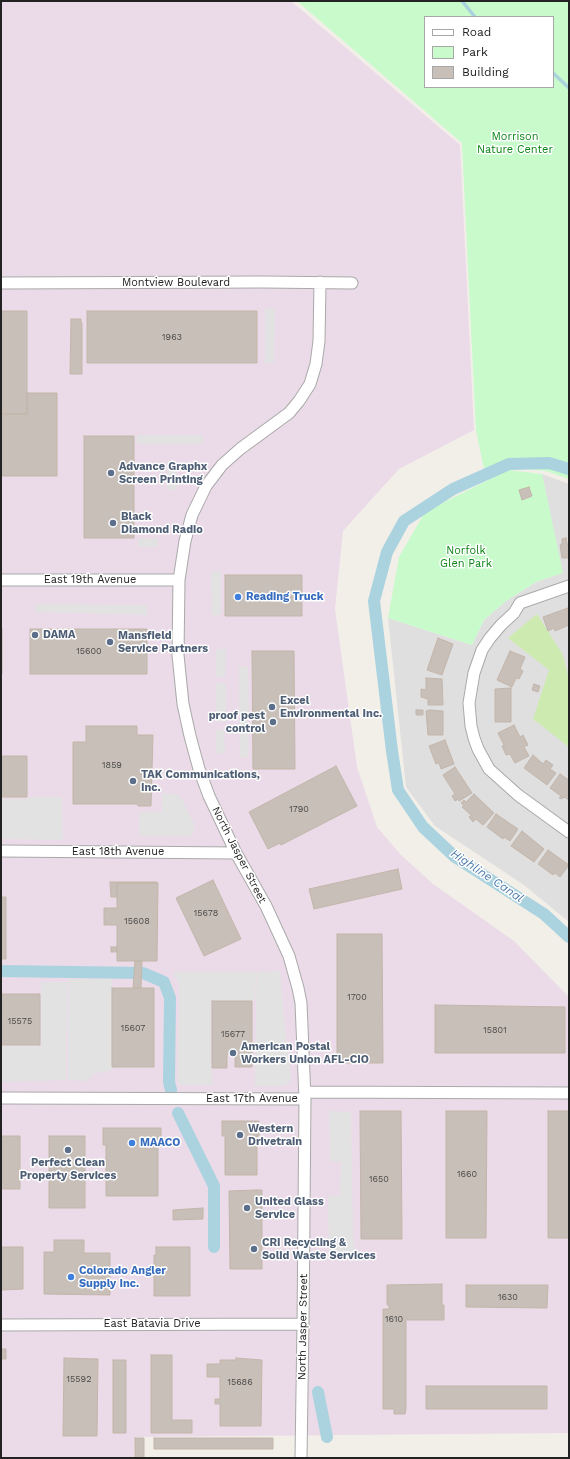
<!DOCTYPE html>
<html>
<head>
<meta charset="utf-8">
<style>
	body { margin:0 }
	#map { position:relative; width:570px; height:1459px; overflow:hidden; background:#f2efe9; font-family:"Work Sans",sans-serif }
	canvas { display:block }
	.frame { position:absolute; inset:0; border:2px solid #222; pointer-events:none }
	.legend { position:absolute; left:424px; top:16px; width:130px; height:72px; box-sizing:border-box; background:#fff; border:1px solid #a7a7a7; margin:0; padding:5px 7px; list-style:none; font-size:12px; color:#222 }
	.legend li { display:flex; align-items:center; gap:8px; height:20px }
	.legend b { width:20px; border:1px solid #a7a7a7 }
</style>
</head>
<body>
<div id="map">
<canvas width="570" height="1459"></canvas>
<div class="frame"></div>
<ul class="legend">
<li><b style="height:5px;background:#fff"></b>Road</li>
<li><b style="height:11px;background:#c8facc"></b>Park</li>
<li><b style="height:11px;background:#c7bfb8"></b>Building</li>
</ul>
</div>
<script>
const context = document.querySelector('canvas').getContext('2d');
context.lineJoin = 'round';
function paint(path, color) { context.fillStyle = color; context.fill(path, 'evenodd'); }
const poly = rows => new Path2D(rows.map(r => 'M' + r).join(''));
function trace(path, color, width, dash) { context.strokeStyle = color; context.lineWidth = width; context.lineCap = dash ? 'butt' : 'round'; context.setLineDash(dash || []); context.stroke(path); }
function drawText(font, color, halo, rows, align = 'center') {
  context.font = font + ' "Work Sans",sans-serif'; context.lineWidth = 3; context.setLineDash([]); context.textBaseline = 'middle'; context.strokeStyle = halo; context.fillStyle = color; for (const [text, x, y, turn = 0] of rows) {
    context.save(); context.translate(x, y); context.rotate((+turn || 0) * Math.PI / 180); context.textAlign = isNaN(turn) ? turn : align; if (halo) context.strokeText(text, 0, 0); context.fillText(text, 0, 0); context.restore();
  }
}
paint(poly([
	[542,474,569,484,569,922,524,885,435,826,406,787,388,618,472,645,484,620,506,601,536,582,562,573]
]), '#e0dfdf');
paint(poly([
	[1,1,291,1,460,145,474,430,399,469,343,531,335,609,357,767,377,827,401,855,433,884,514,941,569,997,569,1433,135,1437,134,1458,1,1458]
]), '#ebdbe8');
paint(poly([
	[537,614,563,655,569,680,569,747,533,719,549,670,508,638]
]), '#cdebb0');
paint(poly([
	[297,1,569,1,569,479,546,471,508,467,486,478,476,431,462,143],
	[425,17,553,17,553,87,425,87],
	[508,470,542,474,563,573,536,582,506,601,484,620,472,645,388,618,399,557,425,512]
]), '#c8facc');
paint(poly([
	[265,308,275,308,274,363,265,363],
	[137,435,203,435,203,444,137,444],
	[167,461,176,461,177,490,167,490],
	[158,538,158,547,138,547,138,539],
	[221,571,221,615,212,615,211,572],
	[35,604,147,605,147,615,35,612],
	[216,649,226,649,225,677,216,677],
	[239,666,248,667,249,713,239,713],
	[216,683,226,683,226,722,216,721],
	[239,720,249,721,248,758,240,757],
	[224,729,225,754,216,753,216,730],
	[162,793,180,795,195,826,192,836,139,836,139,812,162,812],
	[28,797,62,797,63,840,1,839,1,799,28,799],
	[280,971,285,1031,291,1079,290,1082,284,1086,255,1086,256,1000,257,972],
	[173,972,256,972,255,1000,211,1001,211,1068,213,1085,178,1085,179,984],
	[68,979,112,979,112,1070,93,1074,87,1081,68,1080],
	[41,982,67,982,66,1080,1,1082,1,1046,41,1046],
	[329,1111,351,1112,353,1234,356,1258,329,1258,328,1197,340,1195,341,1162,330,1161]
]), '#e2e2e2');
trace(poly([
	[462,1,475,17],
	[553,73,569,88]
]), '#aad3df', 3.5);
trace(poly([
	[569,469,549,463,509,464,453,489,404,521,387,552,374,601,392,751,398,790,423,827,455,857,544,914,569,937],
	[1,971,143,973,164,982,170,998,169,1082,171,1090],
	[178,1113,214,1186,214,1247],
	[318,1392,327,1437]
]), '#aad3df', 12);
const building = poly([
	[1,311,27,311,27,414,1,414,1,311],
	[87,311,257,311,257,363,87,363,87,311],
	[71,319,81,319,81,323,82,323,82,374,70,374,71,319],
	[27,393,57,393,57,476,1,476,1,414,27,414,27,393],
	[84,436,134,436,134,538,84,538,84,436],
	[529,487,532,496,522,500,519,490,529,487],
	[566,538,567,544,569,544,569,558,562,558,560,545,562,544,562,539,566,538],
	[225,575,302,575,302,616,225,616,225,575],
	[568,608,569,625,555,631,554,628,548,631,543,617,568,608],
	[1,628,2,628,2,674,1,674,1,628],
	[30,629,147,629,147,674,30,674,30,629],
	[438,638,453,644,442,675,427,670,438,638],
	[252,651,294,651,295,769,253,769,252,651],
	[510,651,525,657,520,669,523,671,519,679,516,678,512,687,497,680,510,651],
	[426,678,442,679,443,705,428,705,428,699,421,697,421,689,426,690,426,678],
	[534,684,540,686,538,692,532,690,534,684],
	[511,688,511,722,495,722,495,689,511,688],
	[416,710,423,710,423,715,416,715,416,710],
	[430,710,443,711,443,735,428,735,426,711,430,710],
	[514,725,520,737,523,735,528,745,524,747,529,756,515,763,510,754,506,755,502,746,504,745,498,733,514,725],
	[86,726,137,726,137,735,153,735,151,806,138,806,138,804,73,804,73,742,86,742,86,726],
	[445,740,454,764,441,769,439,763,436,764,429,746,445,740],
	[533,755,543,764,546,760,553,765,550,769,556,773,547,785,524,768,533,755],
	[1,756,27,756,27,797,1,797,1,756],
	[336,766,357,806,281,845,280,843,268,849,249,812,336,766],
	[455,767,472,793,459,801,458,799,455,801,452,796,455,794,443,775,455,767],
	[560,774,569,780,569,800,564,797,562,799,559,798,561,796,550,788,560,774],
	[474,794,494,813,483,825,476,819,473,822,469,817,471,815,462,807,464,805,461,803,464,800,466,802,474,794],
	[496,814,518,829,510,841,504,837,503,839,487,827,496,814],
	[522,831,544,849,534,862,511,846,522,831],
	[548,850,569,865,560,877,555,873,553,875,538,864,548,850],
	[398,869,402,889,314,909,309,889,398,869],
	[213,880,241,939,204,956,176,898,213,880],
	[110,882,157,882,158,883,117,883,117,897,111,897,110,882],
	[117,883,158,883,157,961,117,961,117,925,104,925,104,908,117,908,117,883],
	[1,897,6,897,6,959,1,959,1,897],
	[337,934,382,934,383,1063,337,1063,337,934],
	[111,947,117,947,117,952,111,952,111,947],
	[135,961,142,961,141,988,133,988,135,961],
	[112,988,154,988,154,1067,112,1067,112,988],
	[1,994,40,994,40,1045,1,1045,1,994],
	[212,1001,252,1001,252,1067,235,1067,235,1054,227,1054,227,1068,212,1068,212,1001],
	[435,1005,565,1007,565,1053,435,1053,435,1005],
	[360,1111,401,1111,402,1239,361,1239,360,1111],
	[446,1111,487,1111,486,1238,446,1238,446,1111],
	[548,1111,569,1111,569,1238,548,1238,548,1111],
	[222,1121,259,1121,259,1136,257,1136,257,1175,225,1175,225,1136,222,1136,222,1121],
	[103,1128,161,1128,161,1145,158,1145,158,1196,106,1196,106,1145,103,1145,103,1128],
	[1,1136,20,1136,20,1189,1,1189,1,1136],
	[49,1136,85,1136,85,1208,49,1208,49,1136],
	[256,1190,262,1190,262,1269,230,1269,229,1191,256,1190],
	[203,1208,203,1219,173,1220,173,1210,203,1208],
	[54,1240,84,1240,84,1253,110,1253,110,1295,44,1294,44,1252,54,1252,54,1240],
	[1,1247,23,1247,23,1289,1,1290,1,1247],
	[156,1247,190,1247,190,1296,154,1296,154,1255,156,1255,156,1247],
	[442,1284,442,1305,444,1305,444,1320,407,1320,407,1318,406,1318,406,1409,405,1414,394,1414,394,1409,383,1409,383,1309,389,1309,389,1305,387,1305,387,1285,442,1284],
	[466,1285,548,1285,547,1308,466,1307,466,1285],
	[1,1349,6,1349,6,1359,1,1359,1,1349],
	[151,1355,172,1355,172,1420,192,1420,192,1433,151,1433,151,1355],
	[64,1358,98,1359,97,1436,63,1436,64,1358],
	[236,1358,262,1360,261,1426,220,1426,220,1404,215,1404,215,1399,220,1399,220,1377,207,1377,207,1364,220,1364,220,1360,236,1360,236,1358],
	[113,1360,126,1360,126,1433,113,1433,113,1360],
	[426,1386,547,1386,547,1409,426,1409,426,1386],
	[135,1438,144,1438,144,1458,135,1458,135,1438],
	[154,1438,273,1438,273,1449,154,1449,154,1438]
]);
paint(building, '#c7bfb8');
trace(building, '#c4b6ab', 1);
const minor = poly([
	[1,283,263,282,352,283],
	[1,580,179,580],
	[569,586,520,603,514,613,501,625,490,638,482,650,474,673,469,703,471,726,474,738,478,749,489,769,518,795,569,832],
	[1,851,236,853],
	[305,1092,569,1093],
	[1,1098,305,1099],
	[1,1325,303,1324],
	[301,1458,303,1324,305,1099,301,1003,298,988,289,956,266,906,236,853,209,796,199,769,190,736,183,704,178,655,179,580,185,541,192,515,206,486,222,465,240,449,289,413,299,401,310,384,316,364,319,341,320,282]
]);
trace(minor, '#a9a9a9', 13);
trace(minor, '#fff', 11);
for (const [x, y, r, color] of [
	[111,473,4,"#5c6f8a"],
	[113,523,4,"#5c6f8a"],
	[238,597,4,"#3f7fe0"],
	[35,635,4,"#5c6f8a"],
	[110,642,4,"#5c6f8a"],
	[272,707,4,"#5c6f8a"],
	[273,722,4,"#5c6f8a"],
	[133,781,4,"#5c6f8a"],
	[233,1053,4,"#5c6f8a"],
	[240,1135,4,"#5c6f8a"],
	[132,1143,4,"#3f7fe0"],
	[68,1150,4,"#5c6f8a"],
	[247,1208,4,"#5c6f8a"],
	[254,1249,4,"#5c6f8a"],
	[71,1277,4,"#3f7fe0"]
]) { const dot = new Path2D(); dot.arc(x, y, r, 0, 2 * Math.PI); context.fillStyle = color; context.fill(dot); trace(dot, '#fff', 1.5); }
drawText('9px', '#4b4948', null, [
	["1963",172,337],
	["15600",89,651],
	["1859",112,765],
	["1790",299,809],
	["15678",206,913],
	["15608",137,921],
	["1700",357,997],
	["15575",20,1021],
	["15607",133,1028],
	["15801",495,1030],
	["15677",233,1034],
	["1660",467,1174],
	["1650",379,1179],
	["1630",508,1297],
	["1610",394,1319],
	["15592",79,1379],
	["15686",240,1382]
]);
drawText('11px', '#0c8416', '#fff', [
	["Morrison",515,137],
	["Nature Center",515,150],
	["Norfolk",466,551],
	["Glen Park",466,564]
]);
drawText('11px', '#222', '#fff', [
	["Montview Boulevard",176,283],
	["East 19th Avenue",90,580],
	["East 18th Avenue",118,852],
	["North Jasper Street",239,855,63],
	["East 17th Avenue",252,1099],
	["East Batavia Drive",152,1324],
	["North Jasper Street",303,1327,-89]
]);
drawText('bold 11px', '#4e5e75', '#fff', [
	["Advance Graphx",119,467],
	["Screen Printing",119,480],
	["Black",121,517],
	["Diamond Radio",121,530],
	["DAMA",43,635],
	["Mansfield",118,636],
	["Service Partners",118,649],
	["Excel",280,701],
	["Environmental Inc.",280,714],
	["proof pest",265,716,"right"],
	["control",265,729,"right"],
	["TAK Communications,",141,775],
	["Inc.",141,788],
	["American Postal",241,1047],
	["Workers Union AFL-CIO",241,1060],
	["Western",248,1129],
	["Drivetrain",248,1142],
	["Perfect Clean",68,1163,"center"],
	["Property Services",68,1176,"center"],
	["United Glass",255,1202],
	["Service",255,1215],
	["CRI Recycling &",262,1243],
	["Solid Waste Services",262,1256]
], 'left');
drawText('bold 11px', '#366cbe', '#fff', [
	["Reading Truck",246,597],
	["MAACO",140,1143],
	["Colorado Angler",79,1271],
	["Supply Inc.",79,1284]
], 'left');
drawText('italic 12px', '#4a7aab', '#fff', [
	["Highline Canal",487,876,34]
]);
</script>
</body>
</html>
